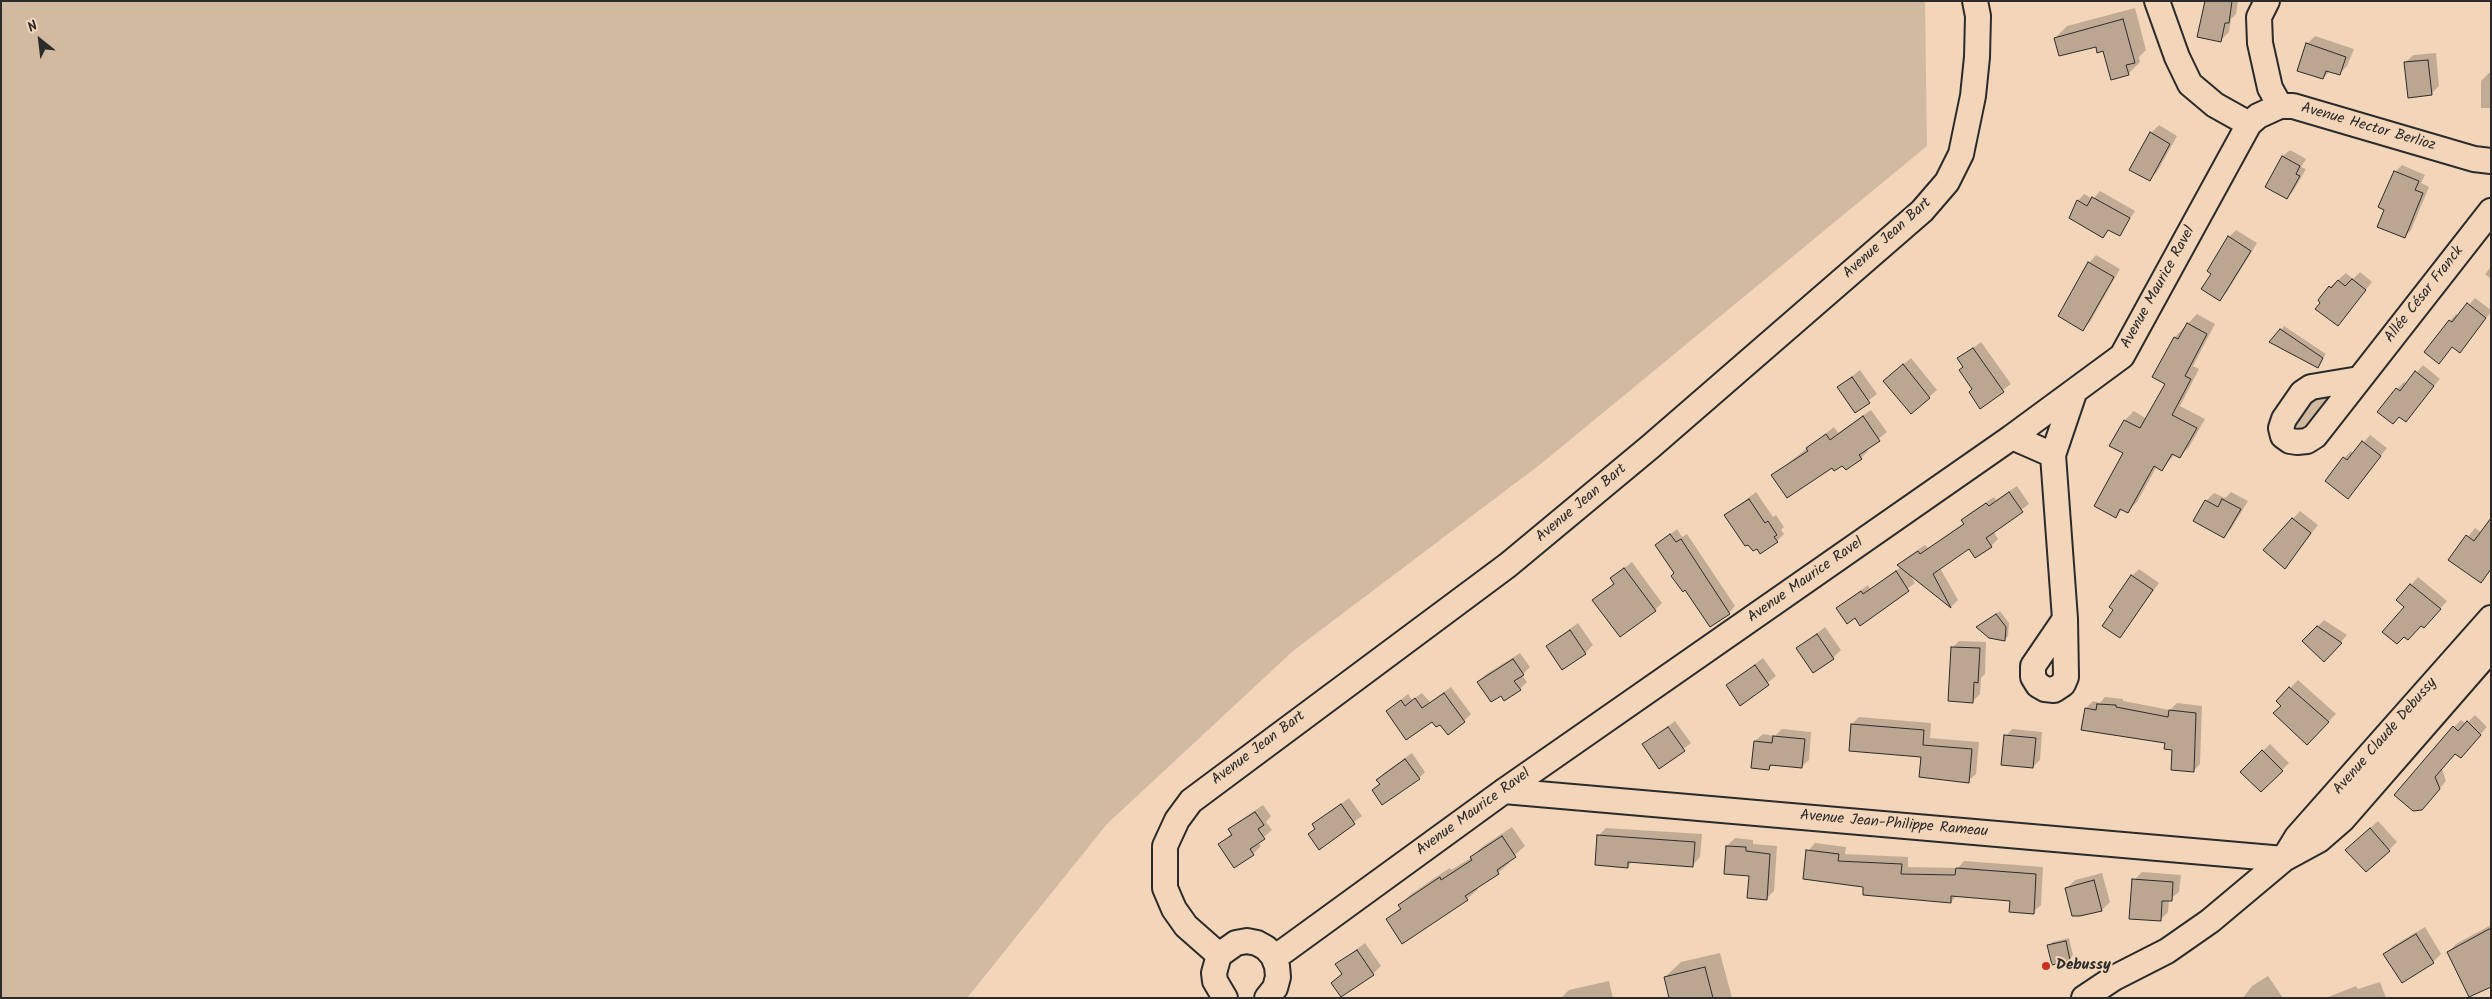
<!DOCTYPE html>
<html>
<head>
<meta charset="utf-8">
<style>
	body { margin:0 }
	#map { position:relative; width:2492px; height:999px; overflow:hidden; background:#f3d6b9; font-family:Kalam,sans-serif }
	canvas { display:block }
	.frame { position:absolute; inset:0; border:2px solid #2b2b2b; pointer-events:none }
	.north { position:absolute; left:15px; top:15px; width:50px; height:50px; -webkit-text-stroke:4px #f3d6b9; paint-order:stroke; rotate:331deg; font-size:14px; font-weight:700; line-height:20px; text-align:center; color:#2b2b2b }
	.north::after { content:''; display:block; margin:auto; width:18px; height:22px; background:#2b2b2b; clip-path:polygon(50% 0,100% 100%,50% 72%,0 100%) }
</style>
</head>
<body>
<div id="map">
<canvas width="2492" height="999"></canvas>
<div class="frame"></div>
<div class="north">N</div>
</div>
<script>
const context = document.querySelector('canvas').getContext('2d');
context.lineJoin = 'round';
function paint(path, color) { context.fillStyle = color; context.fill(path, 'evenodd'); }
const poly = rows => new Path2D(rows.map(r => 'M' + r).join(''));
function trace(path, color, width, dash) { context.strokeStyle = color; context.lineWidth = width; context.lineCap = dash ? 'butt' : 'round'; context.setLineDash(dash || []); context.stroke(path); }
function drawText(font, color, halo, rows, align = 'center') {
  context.font = font + ' Kalam,sans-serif'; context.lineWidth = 4; context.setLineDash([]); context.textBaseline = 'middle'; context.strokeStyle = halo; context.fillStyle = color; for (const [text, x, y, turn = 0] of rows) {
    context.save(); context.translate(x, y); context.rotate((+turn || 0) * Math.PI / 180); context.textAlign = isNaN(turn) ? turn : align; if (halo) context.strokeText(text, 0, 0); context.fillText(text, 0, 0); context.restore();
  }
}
paint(poly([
	[1,1,1925,1,1927,146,1542,463,1293,651,1107,824,967,998,1,998],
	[2325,395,2329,402,2306,433,2292,429,2304,401]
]), '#d2baa1');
paint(poly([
	[2206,1,2238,1,2236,14,2231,19,2229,32,2221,40,2198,36],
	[2135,8,2146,50,2139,57,2140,62,2128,74,2097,45,2055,38,2067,26],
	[2315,36,2354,49,2347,66,2339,74,2330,71,2323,78,2307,44],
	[2436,53,2439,86,2431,94,2405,63,2413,55],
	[2489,73,2491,73,2491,108,2481,108,2481,81],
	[2159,125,2177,136,2157,172,2149,180,2131,169,2151,133],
	[2290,150,2306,159,2301,167,2306,169,2293,191,2287,198,2267,186,2283,156],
	[2402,165,2425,175,2421,183,2429,187,2411,230,2405,236,2386,209,2395,172],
	[2100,191,2135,211,2120,234,2110,229,2103,236,2071,217,2078,201,2084,194,2093,199],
	[2236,230,2257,243,2227,292,2220,299,2229,237],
	[2096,255,2120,269,2090,322,2083,329,2089,263],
	[2491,267,2491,279,2485,274],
	[2360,272,2372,282,2338,325,2320,300,2330,287,2346,273,2353,279],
	[2475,298,2491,310,2491,312,2459,352,2453,346,2439,363,2450,321,2456,314,2459,316],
	[2197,314,2215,324,2193,366,2199,369,2180,406,2205,419,2189,447,2180,456,2175,454,2162,469,2157,466,2137,502,2128,511,2123,509,2115,517,2124,453,2125,420,2134,411,2147,419,2167,383,2154,376,2175,337],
	[2284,326,2326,354,2317,366,2281,330],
	[1981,342,2011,384,1980,407,1959,359],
	[1911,358,1937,390,1929,397,1893,373],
	[2423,365,2440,379,2406,420,2397,389,2404,382,2407,384],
	[1860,370,1877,394,1855,411,1839,387],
	[1871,410,1887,432,1867,448,1868,451,1861,458,1833,466,1773,475,1834,427,1838,433],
	[2370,435,2387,448,2348,498,2344,458,2351,451,2354,454],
	[2017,486,2029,504,1993,531,1998,539,1991,546,1969,547,1940,568,1958,600,1951,607,1909,573,1915,583,1860,624,1855,617,1837,608,1868,585,1870,589,1901,567,1899,565,1906,558,1925,545,1928,548,1964,523,1963,520,1970,513,1994,497,1996,500],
	[1756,492,1773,517,1776,515,1784,527,1781,530,1784,534,1777,541,1726,515],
	[2231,492,2248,501,2231,529,2223,537,2206,501,2214,493,2225,498],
	[2300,511,2318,525,2285,567,2264,550],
	[2491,523,2491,570,2481,581,2450,560,2475,528,2482,533],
	[1677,529,1682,537,1687,534,1735,606,1729,613,1685,588,1657,545],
	[1632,562,1662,603,1655,610,1594,600,1615,582,1612,578],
	[2139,569,2159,583,2120,636,2115,609,2132,576],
	[2418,577,2447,601,2431,619,2421,624,2398,600],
	[2000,611,2009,623,2008,636,2005,639,1977,627],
	[2324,620,2347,635,2331,653,2304,641],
	[1578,623,1593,645,1585,653,1547,646],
	[1825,627,1841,650,1833,658,1798,648],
	[1959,641,1986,642,1985,674,1981,678,1980,694,1972,702,1952,648],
	[1520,653,1530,667,1522,675,1527,682,1520,689,1502,694,1478,682,1485,675],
	[1763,658,1776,676,1741,704,1727,685],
	[2298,680,2336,714,2307,743,2278,701],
	[1451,687,1471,714,1464,721,1441,723,1387,711,1408,694,1412,700,1422,693,1430,702],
	[2105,697,2123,699,2123,701,2170,710,2177,703,2202,706,2200,764,2193,771,2166,742,2086,708,2093,701,2100,703],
	[2475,715,2487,727,2468,749,2455,753,2442,769,2446,781,2429,801,2396,795,2454,727,2461,720,2466,724],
	[1859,717,1931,723,1930,738,1979,742,1976,774,1968,781,1922,756,1852,724],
	[1675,721,1691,743,1660,767,1644,744],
	[1782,729,1811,732,1809,760,1801,767,1773,764,1769,768,1755,741,1763,734,1775,736],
	[2012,729,2042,732,2040,760,2033,767,2006,736],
	[2270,744,2289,763,2261,791,2241,772],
	[1412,753,1425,772,1419,778,1374,790,1380,783,1378,780,1384,773],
	[1349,798,1362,816,1319,848,1314,824],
	[1263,805,1271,816,1266,822,1272,830,1258,842,1261,846,1253,854,1220,844,1232,833,1230,830,1238,822],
	[2378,821,2397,842,2389,850,2355,842],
	[1512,827,1525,846,1508,861,1509,863,1498,873,1476,887,1478,889,1467,899,1402,942,1388,919,1401,907,1400,905,1410,895,1442,873,1450,868,1451,870,1471,858,1482,847],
	[1606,828,1702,834,1700,857,1693,865,1633,861,1627,867,1598,836],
	[1735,838,1753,840,1753,844,1777,846,1774,891,1766,899,1751,875,1727,846],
	[1815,843,1846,847,1845,854,1908,857,1908,867,1958,868,1964,861,2043,867,2041,905,2033,912,2012,900,1957,895,1951,902,1865,886,1808,851],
	[2142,872,2181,875,2179,892,2169,900,2168,912,2160,920,2134,880],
	[2102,873,2110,902,2102,910,2080,915,2067,888,2075,880],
	[2491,925,2491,956,2449,952,2456,944],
	[2425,927,2441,954,2433,962,2385,954,2393,946],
	[2069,938,2073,955,2070,959,2049,946,2052,942],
	[1365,943,1381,966,1373,974,1332,983,1343,973,1337,964],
	[1720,953,1732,998,1670,998,1665,977,1681,962],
	[2268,976,2283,998,2243,998,2252,986],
	[1609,981,1613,998,1561,998,1569,990],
	[2380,982,2386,998,2326,998,2356,986,2358,989]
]), '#0003');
const building = poly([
	[2205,1,2232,1,2229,23,2225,23,2221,42,2197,37,2205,1],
	[2123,19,2135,63,2126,65,2129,75,2111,80,2103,51,2097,53,2096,47,2059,56,2054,38,2123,19],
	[2306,43,2346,57,2340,75,2326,71,2323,79,2297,71,2306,43],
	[2428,60,2432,95,2408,98,2404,62,2428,60],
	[2150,132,2170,144,2150,181,2129,170,2150,132],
	[2282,156,2300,166,2296,174,2300,176,2287,199,2265,187,2282,156],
	[2394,171,2419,181,2415,190,2423,193,2405,238,2377,227,2384,210,2378,207,2394,171],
	[2092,197,2130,218,2120,236,2108,230,2103,238,2069,218,2077,200,2087,206,2092,197],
	[2228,236,2251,251,2220,301,2201,289,2211,274,2207,271,2228,236],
	[2088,262,2114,277,2083,331,2058,316,2088,262],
	[2352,279,2366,290,2338,326,2315,309,2320,303,2318,300,2329,286,2331,288,2338,280,2345,286,2352,279],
	[2467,303,2486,318,2460,353,2452,347,2439,364,2424,352,2449,320,2452,322,2467,303],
	[2187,323,2207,334,2185,376,2191,379,2172,415,2197,428,2180,458,2172,454,2162,471,2154,466,2128,513,2120,509,2116,518,2094,506,2123,453,2109,446,2124,420,2140,428,2165,384,2152,377,2174,337,2178,339,2187,323],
	[2280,329,2323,358,2318,368,2269,342,2280,329],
	[1973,348,2004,392,1980,409,1969,392,1972,389,1959,370,1963,367,1957,358,1973,348],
	[1903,364,1930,398,1911,414,1883,381,1903,364],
	[2415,371,2434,386,2406,422,2399,417,2393,424,2377,412,2396,388,2400,391,2415,371],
	[1852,377,1870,403,1855,413,1837,387,1852,377],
	[1863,416,1880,441,1859,455,1862,459,1846,470,1842,466,1834,471,1832,468,1787,498,1771,475,1808,451,1806,448,1826,434,1830,440,1863,416],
	[2362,441,2381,456,2348,499,2325,481,2343,457,2347,460,2362,441],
	[2009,492,2023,512,1986,538,1992,547,1975,558,1969,549,1933,574,1951,608,1897,565,1918,551,1920,554,1964,524,1961,520,1986,503,1989,506,2009,492],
	[1749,499,1765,523,1768,521,1777,535,1774,537,1778,542,1760,554,1757,549,1753,551,1748,545,1745,546,1724,515,1749,499],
	[2222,499,2241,509,2224,538,2193,521,2205,500,2218,507,2222,499],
	[2292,518,2311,533,2285,569,2263,550,2292,518],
	[2491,518,2491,569,2481,583,2448,560,2466,535,2474,541,2491,518],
	[1670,534,1676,542,1681,539,1730,614,1710,627,1685,590,1683,592,1671,576,1674,573,1655,545,1670,534],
	[1624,568,1656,611,1620,637,1592,600,1614,584,1610,578,1624,568],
	[1896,571,1909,591,1860,626,1855,618,1847,624,1836,608,1861,591,1863,594,1896,571],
	[2131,575,2153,590,2120,638,2102,626,2113,610,2109,607,2131,575],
	[2410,584,2441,609,2424,628,2421,626,2408,640,2404,637,2397,644,2382,632,2404,607,2396,600,2410,584],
	[1996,614,2006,627,2005,641,1989,638,1976,627,1996,614],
	[2317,626,2342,643,2324,662,2302,641,2317,626],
	[1570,630,1586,654,1562,670,1546,646,1570,630],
	[1817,634,1834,659,1813,673,1796,648,1817,634],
	[1951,647,1980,648,1978,683,1974,682,1973,703,1948,701,1951,647],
	[1513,659,1524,675,1514,681,1521,690,1504,701,1501,696,1491,702,1477,682,1513,659],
	[1755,665,1769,685,1740,706,1726,685,1755,665],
	[2289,687,2329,722,2307,745,2273,713,2281,706,2276,701,2289,687],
	[1444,693,1465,722,1448,735,1440,725,1436,727,1432,722,1406,740,1386,711,1401,700,1405,706,1415,698,1422,708,1444,693],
	[2097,704,2116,705,2116,707,2168,717,2169,710,2196,713,2194,772,2171,770,2172,750,2164,749,2165,743,2081,730,2085,708,2096,710,2097,704],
	[2467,721,2481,735,2461,758,2455,754,2435,777,2440,789,2422,810,2413,811,2394,795,2453,726,2458,731,2467,721],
	[1851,724,1924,730,1923,745,1972,749,1969,783,1919,777,1921,757,1849,751,1851,724],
	[1668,727,1685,751,1659,769,1642,744,1668,727],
	[2004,735,2036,738,2033,768,2001,765,2004,735],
	[1773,736,1805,739,1802,768,1770,765,1769,770,1751,768,1754,741,1772,743,1773,736],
	[2262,750,2283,771,2261,792,2240,772,2262,750],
	[1405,759,1420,779,1382,805,1372,790,1380,784,1376,780,1405,759],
	[1341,804,1355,824,1319,850,1308,834,1315,829,1312,824,1341,804],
	[1255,812,1264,825,1258,829,1265,839,1250,849,1254,855,1234,868,1218,844,1232,835,1228,829,1255,812],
	[2370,828,2390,851,2366,872,2345,850,2370,828],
	[1597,835,1695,842,1693,867,1628,862,1628,868,1595,865,1597,835],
	[1502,836,1516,857,1497,870,1499,874,1465,896,1468,900,1402,944,1386,919,1401,909,1398,905,1440,877,1441,880,1472,860,1470,857,1502,836],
	[1726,846,1746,847,1746,851,1770,854,1767,900,1747,898,1749,876,1724,874,1726,846],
	[1806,850,1839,854,1838,861,1902,864,1901,874,1955,875,1956,868,2036,874,2034,914,2009,912,2010,901,1951,896,1951,903,1863,895,1863,887,1803,879,1806,850],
	[2132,879,2173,882,2172,901,2162,901,2161,921,2129,919,2132,879],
	[2094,880,2102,911,2080,916,2072,916,2065,888,2094,880],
	[2491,928,2491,987,2469,997,2447,952,2491,928],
	[2416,934,2434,963,2402,983,2383,954,2416,934],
	[2066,941,2070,960,2052,965,2047,945,2066,941],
	[1357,950,1374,975,1341,997,1331,983,1342,974,1335,964,1357,950],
	[1705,967,1713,998,1669,998,1664,977,1705,967]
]);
paint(building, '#bba692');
trace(building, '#2b2b2b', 1);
const minor = poly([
	[2157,1,2177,57,2190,84,2215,105,2249,124],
	[2267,1,2259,17,2260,43,2270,88,2280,106],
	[2359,379,2311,387,2302,393,2284,419,2281,428,2283,436,2290,441,2297,442,2307,441,2315,436,2491,211],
	[2012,437,2053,455],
	[2065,619,2066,677,2063,684,2054,690,2045,689,2038,685,2033,677,2033,666,2065,619,2053,455,2074,393],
	[1504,791,2284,859],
	[2286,855,2297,837,2491,618],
	[1219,955,1186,926,1174,909,1165,888,1165,846,1177,820,1191,801,1508,565,1650,447,1922,211,1947,182,1961,154,1973,96,1977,57,1978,16,1975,1],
	[1273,956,1284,951,1504,791,2012,437,2122,356,2249,124,2258,116,2280,106,2293,106,2474,159,2491,161],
	[1225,998,1215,981,1214,973,1219,955,1236,943,1247,941,1257,943,1266,948,1273,956,1277,966,1278,977,1275,988,1267,998],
	[2084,998,2114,978,2167,951,2210,921,2284,859,2319,840,2342,820,2491,649]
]);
trace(minor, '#2b2b2b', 28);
trace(minor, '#f3d6b9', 24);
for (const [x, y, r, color] of [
	[2046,966,5,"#c8321e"]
]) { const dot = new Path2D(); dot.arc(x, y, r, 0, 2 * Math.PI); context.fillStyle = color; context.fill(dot); trace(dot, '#f3d6b9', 2); }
drawText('15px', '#2b2b2b', '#f3d6b9', [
	["Avenue Hector Berlioz",2368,128,16],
	["Avenue Jean Bart",1888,239,-42],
	["Avenue Maurice Ravel",2159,288,-61],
	["Allée César Franck",2425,295,-52],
	["Avenue Jean Bart",1582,504,-40],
	["Avenue Maurice Ravel",1806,581,-35],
	["Avenue Claude Debussy",2386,737,-49],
	["Avenue Jean Bart",1259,749,-37],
	["Avenue Maurice Ravel",1474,813,-36],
	["Avenue Jean-Philippe Rameau",1894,825,5]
]);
drawText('bold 15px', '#2b2b2b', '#f3d6b9', [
	["Debussy",2056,966]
], 'left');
</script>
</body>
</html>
